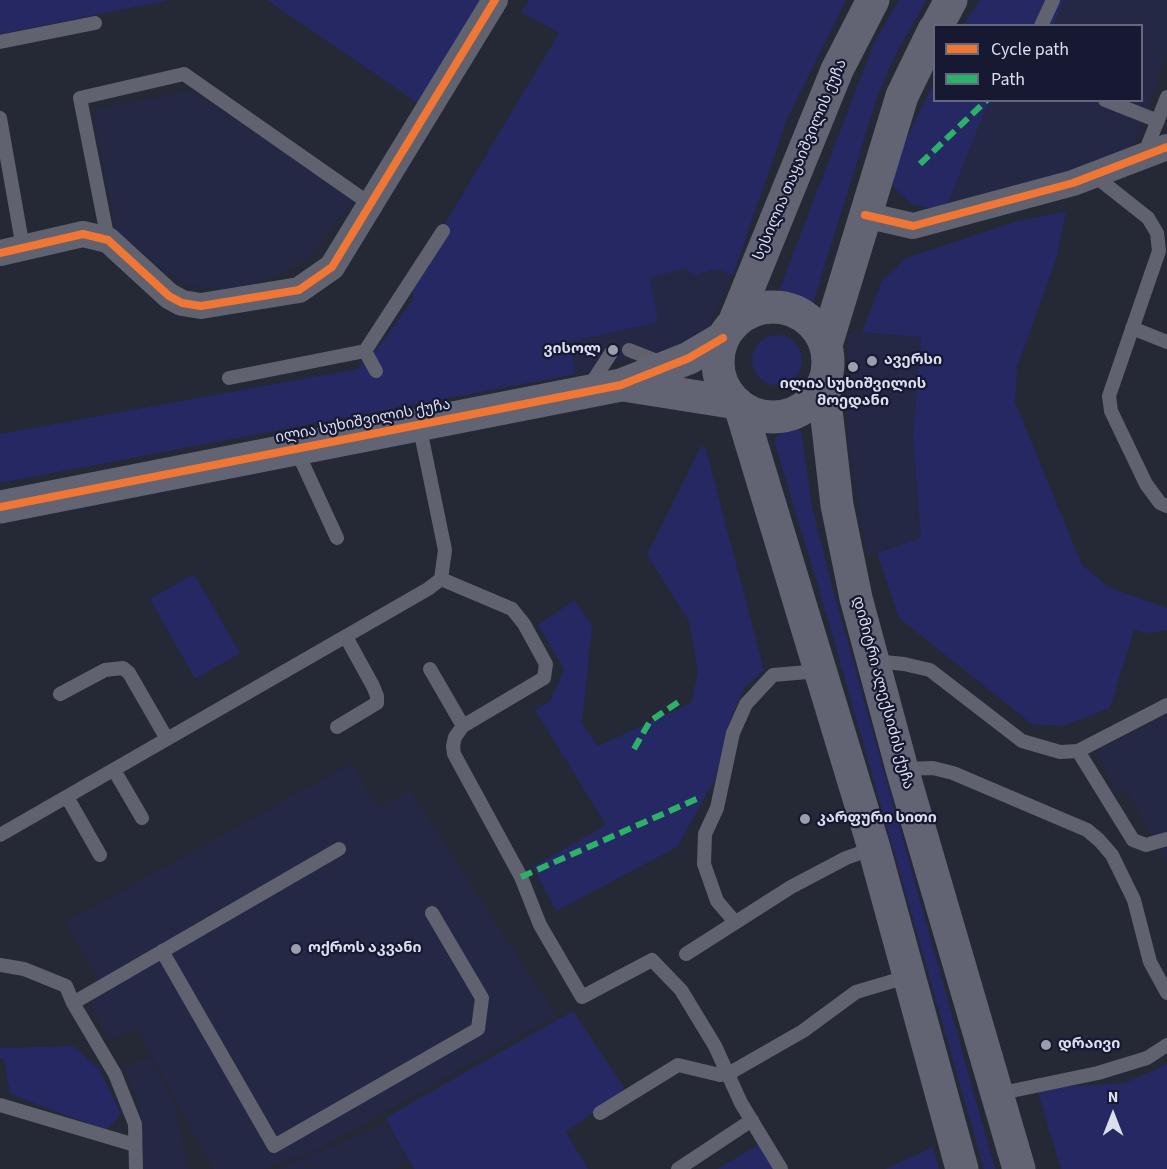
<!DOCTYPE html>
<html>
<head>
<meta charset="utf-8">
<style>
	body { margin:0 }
	#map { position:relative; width:1167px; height:1169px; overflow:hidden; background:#252835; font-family:"Source Sans 3",sans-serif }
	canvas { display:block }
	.legend { position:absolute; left:933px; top:24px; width:210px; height:78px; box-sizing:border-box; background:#161931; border:2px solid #64687d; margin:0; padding:8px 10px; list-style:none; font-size:18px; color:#dadeee }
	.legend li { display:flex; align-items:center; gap:12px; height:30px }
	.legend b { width:30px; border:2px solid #64687d }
	.north { position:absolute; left:1083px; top:1085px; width:60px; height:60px; -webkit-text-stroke:4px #161931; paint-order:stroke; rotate:0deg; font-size:16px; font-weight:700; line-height:24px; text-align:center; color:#dadeee }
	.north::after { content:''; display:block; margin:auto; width:21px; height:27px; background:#dadeee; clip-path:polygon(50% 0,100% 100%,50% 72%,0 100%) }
</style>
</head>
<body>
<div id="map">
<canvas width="1167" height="1169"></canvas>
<ul class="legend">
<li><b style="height:8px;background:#f07635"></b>Cycle path</li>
<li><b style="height:8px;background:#2db169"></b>Path</li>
</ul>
<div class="north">N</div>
</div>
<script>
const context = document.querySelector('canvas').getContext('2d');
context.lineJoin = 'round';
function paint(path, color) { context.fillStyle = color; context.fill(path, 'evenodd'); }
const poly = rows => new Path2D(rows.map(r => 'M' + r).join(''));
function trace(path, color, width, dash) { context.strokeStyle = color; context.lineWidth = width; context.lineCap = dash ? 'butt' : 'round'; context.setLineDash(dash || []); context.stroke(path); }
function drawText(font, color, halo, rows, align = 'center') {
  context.font = font + ' "Source Sans 3","Noto Sans Georgian",sans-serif'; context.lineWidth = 4.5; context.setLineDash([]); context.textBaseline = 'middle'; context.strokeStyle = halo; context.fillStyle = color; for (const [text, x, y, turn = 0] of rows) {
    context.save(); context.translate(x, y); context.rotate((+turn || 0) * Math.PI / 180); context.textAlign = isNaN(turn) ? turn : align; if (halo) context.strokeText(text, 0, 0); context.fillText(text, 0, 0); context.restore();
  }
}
paint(poly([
	[1064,0,1167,0,1167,57,1130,154,951,214,948,203,989,101,1142,100,1142,26,1054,25],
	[191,90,355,199,313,253,288,271,255,285,217,290,190,286,165,272,116,231,92,110],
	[685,267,706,273,716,269,732,274,708,329,695,342,575,374,568,342,658,322,649,278],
	[850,332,921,336,913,438,921,538,867,555,847,438,848,340],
	[1167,716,1167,863,1127,791,1115,791,1097,751],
	[352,763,377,808,411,791,556,1016,317,1150,263,1169,213,1169,137,1029,110,1039,91,1008,95,975,66,922],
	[150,1056,175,1105,188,1169,144,1169,140,1110,124,1068],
	[385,1124,407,1160,392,1169,278,1169]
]), '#242845');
paint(poly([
	[0,0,169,0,0,34],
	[267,0,488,0,422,106],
	[529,0,846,0,786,121,733,275,716,269,696,275,685,268,650,278,658,322,569,342,575,374,0,483,0,434,357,369,378,348,413,299,414,275,559,33,521,12],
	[899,0,926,0,897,52,878,94,813,303,796,296,778,293,874,43],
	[980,0,1064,0,1054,25,963,26],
	[934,82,934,100,989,101,948,203,951,214,912,204,894,188,894,165],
	[1066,211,1057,257,1017,367,1015,402,1082,565,1108,587,1167,608,1167,630,1149,633,1134,630,1110,708,1063,726,1032,724,899,618,877,553,921,538,913,438,921,337,862,332,882,280,906,258,1015,222],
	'752 360a25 25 0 1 1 50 0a25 25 0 1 1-50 0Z',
	[788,428,796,428,801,432,812,506,832,586,995,1169,984,1169,827,616,775,444,775,438],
	[705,446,764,670,744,688,728,725,716,777,677,847,556,911,533,867,606,825,535,710,550,701,564,669,538,625,575,600,592,626,582,724,598,746,691,703,698,672,689,621,647,555,701,447],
	[194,574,240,653,195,679,150,599],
	[573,1011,625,1089,566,1132,588,1169,414,1169,385,1118],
	[73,1046,99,1069,121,1114,106,1130,10,1094,4,1059,0,1058,0,1048],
	[1167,1064,1167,1169,1061,1169,1038,1092,1059,1087,1125,1083],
	[761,1143,779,1169,717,1169],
	[933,1147,939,1169,886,1169]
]), '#262864');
trace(poly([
	[1041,26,1053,0],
	[0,42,95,23],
	[1105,100,1158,121],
	[0,118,23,248],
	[1144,155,1167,97],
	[1095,176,1148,218,1157,233,1159,251,1109,396,1111,411,1146,484,1160,503,1167,506],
	[108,240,80,98,184,74,370,204],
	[1132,328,1167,342],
	[629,350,662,363],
	[365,351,443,231],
	[229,378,365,351,376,371],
	[589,387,611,353],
	[296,449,337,538],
	[441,579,512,609,524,624,546,664,544,678,463,726,455,737,453,746,454,754,521,877,540,925,582,997,652,960,681,990,715,1046,741,1103,781,1169],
	[874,661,904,664,930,670,1022,741,1060,752,1078,751,1167,705],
	[430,669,463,726],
	[60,694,105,670,123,668,129,673,167,739],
	[337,727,377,703,377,696,373,686,346,637],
	[1078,751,1133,840,1146,845,1167,839],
	[903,769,933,768,953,773,1087,830,1099,840,1112,855,1134,900,1150,962,1167,993],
	[114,770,142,818],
	[67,797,100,855],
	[0,835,428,589,441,579,445,550,419,424],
	[735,922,717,901,704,864,705,834,717,808,733,733,746,704,773,675,820,671],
	[162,951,274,1146,478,1029,482,998,432,913],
	[686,954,791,887,846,858,874,848],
	[0,965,24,969,66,986,73,1003,115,1074,135,1124,136,1169],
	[73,1003,339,849],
	[997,1094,1098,1073,1147,1058,1167,1045],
	[0,1105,135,1145],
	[600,1113,678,1065,720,1075,728,1074,803,1031,856,992,910,976],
	[678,1169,752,1120]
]), '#60626f', 14);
trace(poly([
	[865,215,913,226,1073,183,1167,147],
	[0,253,83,234,108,240,169,296,182,303,201,306,299,290,332,267,495,0]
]), '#60626f', 26);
trace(poly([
	[937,26,951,0],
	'718 362a55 55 0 1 1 110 0a55 55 0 1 1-110 0Z',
	[734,323,837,70,873,0],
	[826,345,902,96,934,30],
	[823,384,837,505,856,598,902,769,1019,1169],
	[623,385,737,403],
	[740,406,874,848,962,1169],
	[0,507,621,385,689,358,723,338]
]), '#626474', 33);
trace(poly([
	[920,164,987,100],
	[634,749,650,721,683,699],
	[521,877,701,797]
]), '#2db169', 6, [12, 6]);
trace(poly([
	[865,215,913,226,1073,183,1167,147],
	[0,253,83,234,108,240,169,296,182,303,201,306,299,290,332,267,495,0],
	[0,507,621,385,689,358,723,338]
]), '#f07635', 8);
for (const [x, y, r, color] of [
	[613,350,6,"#9b9ead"],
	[872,361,6,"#9b9ead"],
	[853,367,6,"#9b9ead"],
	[805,819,6,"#9b9ead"],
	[296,949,6,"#9b9ead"],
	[1046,1045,6,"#9b9ead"]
]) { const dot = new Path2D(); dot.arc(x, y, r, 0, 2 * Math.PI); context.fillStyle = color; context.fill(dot); trace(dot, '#161931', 2); }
drawText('15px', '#dadeee', '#161931', [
	["სესილია თაყაიშვილის ქუჩა",801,160,-67],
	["ილია სუხიშვილის ქუჩა",363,422,-11],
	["დიმიტრი ალექსიძის ქუჩა",882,693,75]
]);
drawText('bold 15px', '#dadeee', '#161931', [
	["ვისოლ",601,350,"right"],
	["ავერსი",884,361],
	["ილია სუხიშვილის",853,385,"center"],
	["მოედანი",853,402,"center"],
	["კარფური სითი",817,819],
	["ოქროს აკვანი",308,949],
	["დრაივი",1058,1045]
], 'left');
</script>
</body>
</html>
